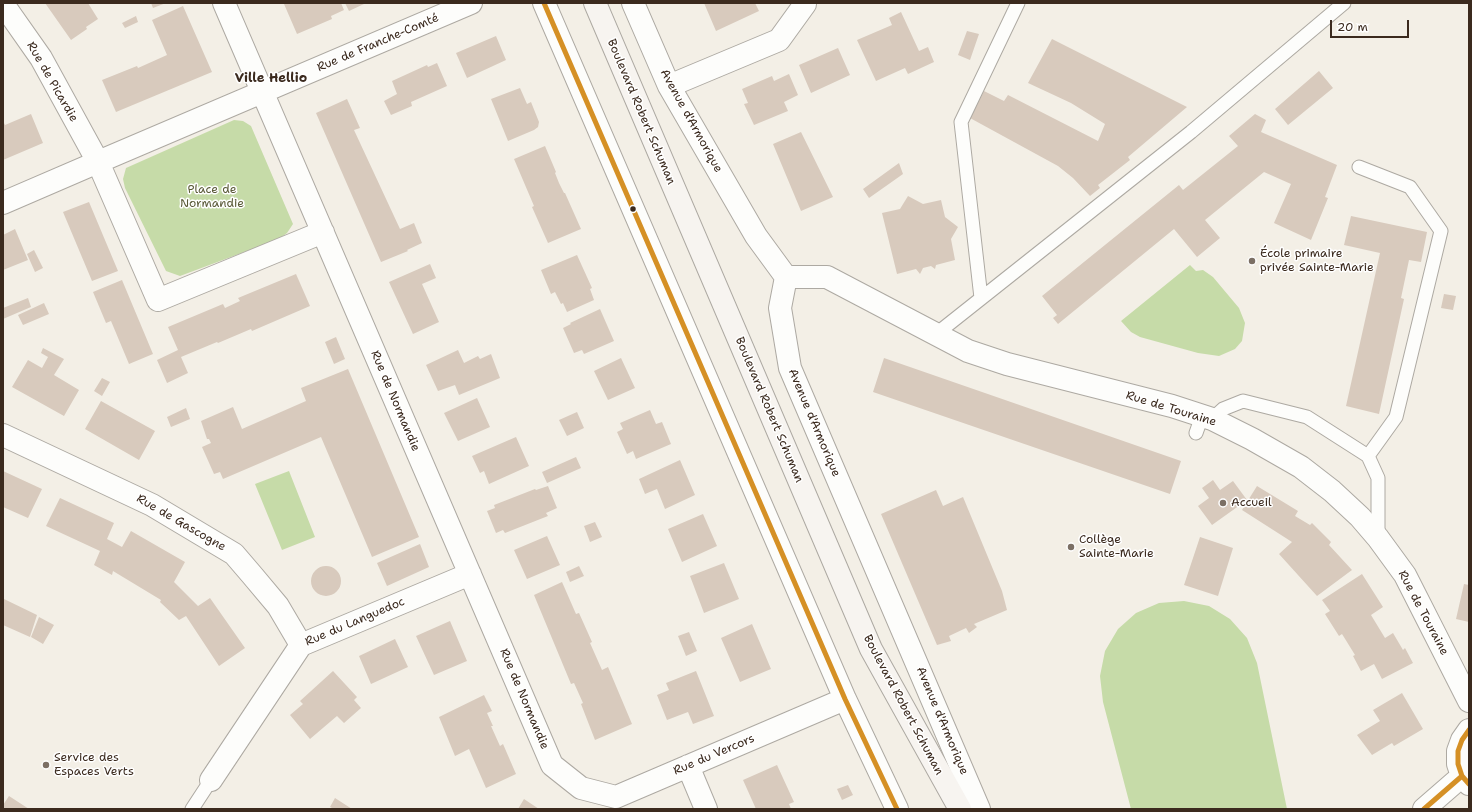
<!DOCTYPE html>
<html>
<head>
<meta charset="utf-8">
<style>
	body { margin:0 }
	#map { position:relative; width:1472px; height:812px; overflow:hidden; background:#f3efe6; font-family:"Shantell Sans",sans-serif }
	canvas { display:block }
	.frame { position:absolute; inset:0; border:4px solid #3b2a1e; pointer-events:none }
	.scale { position:absolute; left:1330px; top:20px; width:79px; height:18px; box-sizing:border-box; border:2px solid #3b2a1e; border-top:0; padding-left:5px; font-size:12px; line-height:14px; white-space:nowrap; color:#3b2a1e; -webkit-text-stroke:3px #fff; paint-order:stroke }
</style>
</head>
<body>
<div id="map">
<canvas width="1472" height="812"></canvas>
<div class="frame"></div>
<div class="scale">20 m</div>
</div>
<script>
const context = document.querySelector('canvas').getContext('2d');
context.lineJoin = 'round';
function paint(path, color) { context.fillStyle = color; context.fill(path, 'evenodd'); }
const poly = rows => new Path2D(rows.map(r => 'M' + r).join(''));
function trace(path, color, width, dash) { context.strokeStyle = color; context.lineWidth = width; context.lineCap = dash ? 'butt' : 'round'; context.setLineDash(dash || []); context.stroke(path); }
function drawText(font, color, halo, rows, align = 'center') {
  context.font = font + ' "Shantell Sans",sans-serif'; context.lineWidth = 3; context.setLineDash([]); context.textBaseline = 'middle'; context.strokeStyle = halo; context.fillStyle = color; for (const [text, x, y, turn = 0] of rows) {
    context.save(); context.translate(x, y); context.rotate((+turn || 0) * Math.PI / 180); context.textAlign = isNaN(turn) ? turn : align; if (halo) context.strokeText(text, 0, 0); context.fillText(text, 0, 0); context.restore();
  }
}
paint(poly([
	[234,120,243,121,251,126,293,224,287,233,279,239,180,276,166,271,125,188,123,179,126,168],
	[1190,265,1196,271,1203,270,1213,277,1239,308,1245,323,1242,341,1235,349,1219,356,1198,353,1140,337,1131,332,1121,321],
	[289,471,315,537,282,550,255,484],
	[1184,601,1209,606,1230,619,1247,638,1257,663,1287,809,1131,809,1103,702,1100,676,1105,651,1118,629,1136,613,1159,603]
]), '#c6dba8');
paint(poly([
	[45,3,88,3,98,19,86,27,87,29,71,40],
	[151,3,166,3,153,8],
	[285,3,341,3,344,10,331,16,332,19,297,34,284,4],
	[345,3,363,3,364,4,349,11],
	[704,3,755,3,759,11,716,31],
	[183,6,212,72,116,112,102,80,137,66,138,68,167,55,152,20],
	[901,12,919,51,928,47,934,62,908,74,905,68,876,81,857,40,892,25,889,18],
	[136,16,138,22,125,28,122,23],
	[967,31,979,34,970,60,958,55],
	[496,36,506,60,467,78,456,53],
	[1052,39,1187,107,1128,157,1130,160,1098,185,1100,188,1090,196,1073,178,1058,166,970,118,984,91,1004,101,1008,95,1098,141,1105,124,1071,103,1028,83],
	[838,48,850,75,811,93,799,65],
	[437,63,447,86,411,102,412,106,391,115,384,101,397,94,392,81,427,65,428,67],
	[1319,71,1333,88,1288,125,1275,109],
	[789,74,798,95,784,102,788,111,754,125,744,104,748,103,742,89,772,76,774,81],
	[520,88,527,104,531,102,539,122,538,127,534,130,508,141,491,99],
	[347,99,360,128,354,130,400,229,414,223,422,243,407,250,408,251,381,262,316,113],
	[31,114,43,143,3,160,3,121,5,125],
	[1255,114,1266,120,1261,132,1337,165,1325,197,1328,198,1311,240,1274,223,1291,184,1264,172,1205,220,1220,238,1197,257,1174,229,1058,324,1053,318,1057,315,1042,296,1179,185,1183,190,1238,146,1229,136],
	[801,132,833,197,801,211,773,144],
	[545,146,556,172,555,173,559,183,564,193,565,193,581,229,548,243,532,207,534,206,514,159],
	[899,163,903,174,869,198,863,189],
	[908,196,923,204,941,200,945,217,958,227,951,239,955,260,936,265,935,269,931,266,923,268,920,274,916,269,897,274,882,213,900,209],
	[89,202,118,271,92,281,63,212],
	[1351,216,1427,232,1421,262,1409,260,1401,298,1404,299,1379,414,1346,406,1380,253,1344,245],
	[15,229,28,260,3,270,3,235],
	[34,250,43,268,35,272,27,254],
	[577,255,592,288,590,289,594,300,567,312,563,303,561,304,555,292,551,294,541,270],
	[430,264,436,278,422,284,439,322,413,334,389,282],
	[296,274,310,306,252,331,251,329,218,343,217,342,181,357,188,373,167,383,157,360,178,350,168,327,223,304,225,308,240,301,238,298],
	[122,280,153,354,129,364,111,321,106,323,93,292],
	[1444,294,1456,296,1453,310,1441,308],
	[28,298,31,307,3,319,3,308],
	[44,303,49,314,23,325,18,315],
	[600,309,614,341,584,354,582,350,574,353,563,328,571,324,570,323],
	[336,337,345,359,334,364,325,342],
	[43,348,64,359,54,375,79,390,64,416,12,387,28,360,42,368,48,357,41,353],
	[458,350,464,363,478,356,480,359,491,354,500,378,459,395,455,385,438,391,426,365],
	[621,358,635,388,608,400,594,371],
	[884,358,1181,461,1170,494,873,392],
	[348,369,419,537,372,557,321,437,223,479,220,472,214,474,202,447,211,443,209,439,207,439,201,421,233,407,242,429,306,401,301,388],
	[102,378,110,382,102,396,94,391],
	[477,398,490,427,458,441,444,413],
	[101,401,155,431,139,460,85,429],
	[186,408,190,419,171,427,167,417],
	[650,410,656,424,662,422,671,444,636,459,633,451,627,454,617,432,623,429,620,423],
	[577,412,584,428,567,436,559,420],
	[516,437,529,466,489,484,484,471,480,473,472,456],
	[576,457,581,468,547,483,542,472],
	[680,460,695,495,665,509,657,489,645,494,639,479],
	[3,471,42,489,28,518,3,507],
	[1213,480,1220,490,1233,481,1247,500,1212,525,1198,506,1209,498,1202,488],
	[548,486,557,508,546,513,548,516,505,533,503,530,496,533,487,511,495,508,494,505,535,489,536,490],
	[1257,486,1298,511,1295,516,1310,525,1312,523,1331,542,1329,545,1352,570,1317,596,1279,554,1292,542,1242,510],
	[936,490,943,506,963,497,1002,591,1007,610,974,624,977,627,969,633,966,628,949,636,951,641,937,645,881,514],
	[60,498,114,523,107,539,122,547,131,531,185,562,174,582,198,606,210,598,245,648,219,666,186,616,179,620,160,602,161,600,113,571,112,575,94,565,100,551,46,526],
	[703,514,717,546,682,562,668,529],
	[595,522,602,537,590,542,584,526],
	[547,536,560,565,527,579,514,550],
	[1200,537,1233,548,1218,596,1184,585],
	[420,544,429,567,387,586,377,563],
	[724,563,739,599,704,613,690,576],
	'311 581a15 15 0 1 1 30 0a15 15 0 1 1-30 0Z',
	[579,566,584,576,570,582,566,572],
	[1362,574,1383,607,1371,615,1385,638,1393,633,1403,650,1405,648,1413,663,1382,679,1374,664,1361,671,1353,656,1355,655,1347,642,1342,634,1339,636,1325,614,1330,611,1322,600],
	[562,582,576,614,579,613,592,642,590,643,602,670,608,667,632,724,595,740,581,704,583,703,574,683,571,684,534,595],
	[1464,584,1469,585,1469,622,1456,619],
	[4,599,37,615,30,637,3,625,3,602],
	[39,617,54,625,43,644,31,637],
	[450,621,467,661,434,675,416,636],
	[752,624,771,669,740,682,721,638],
	[689,632,697,651,686,656,678,636],
	[395,639,408,667,371,684,359,656],
	[333,671,357,697,354,700,361,708,344,723,337,716,310,739,290,715,303,704,300,701],
	[696,671,714,716,693,724,688,712,667,720,657,695,669,690,666,683],
	[1402,693,1423,729,1394,746,1392,743,1372,755,1357,735,1380,721,1373,710],
	[484,695,492,711,487,713,493,726,491,726,500,746,503,744,516,774,486,788,469,749,455,756,439,717],
	[777,765,794,802,789,804,791,809,756,809,743,780],
	[848,785,853,795,842,800,837,789],
	[9,796,29,809,3,809,3,805],
	[335,798,352,809,334,809,330,807],
	[524,799,539,809,518,809]
]), '#d8cabd');
const service = poly([
	[1359,167,1410,187,1441,231,1396,417,1368,456],
	[981,298,961,122,1018,3],
	[935,335,1191,132,1344,3],
	[1212,419,1223,409,1243,401,1307,417,1368,456,1378,478,1378,538],
	[1196,433,1202,416],
	[192,809,211,780]
]);
const minor = poly([
	[224,3,552,765,581,788,616,797,845,699],
	[544,3,845,699,897,809],
	[633,3,669,86,756,236,786,277,780,308,790,368,979,809],
	[3,4,41,58,98,162,3,203],
	[669,86,779,40,805,4],
	[323,232,158,300,98,162,471,3],
	[786,277,827,277,968,351,1007,364,1172,406,1212,419,1252,439,1301,467,1332,491,1360,517,1378,538,1405,575,1469,701],
	[3,435,152,505,234,554,252,575,278,606,301,645],
	[1469,730,1462,740,1458,751,1458,764,1462,776,1469,784],
	[688,766,706,809],
	[211,780,301,645,470,574],
	[1424,809,1462,776]
]);
const secondary = poly([
	[595,3,871,649,960,809]
]);
trace(service, '#ada9a2', 15);
trace(minor, '#ada9a2', 24);
trace(secondary, '#ada9a2', 24);
trace(service, '#fdfdfb', 13);
trace(minor, '#fdfdfb', 22);
trace(secondary, '#f7f4f0', 22);
trace(poly([
	[544,3,845,699,897,809],
	[1469,730,1462,740,1458,751,1458,764,1462,776,1469,784],
	[1424,809,1462,776]
]), '#d59025', 5);
for (const [x, y, r, color] of [
	[633,209,3.5,"#3b2a1e"],
	[1252,261,4,"#7b6f64"],
	[1223,503,4,"#7b6f64"],
	[1071,547,4,"#7b6f64"],
	[46,765,4,"#7b6f64"]
]) { const dot = new Path2D(); dot.arc(x, y, r, 0, 2 * Math.PI); context.fillStyle = color; context.fill(dot); trace(dot, '#fff', 1.5); }
drawText('12px', '#3b2a1e', '#fff', [
	["Rue de Franche-Comté",378,43,-23],
	["Rue de Picardie",52,82,60],
	["Boulevard Robert Schuman",641,112,67],
	["Avenue d'Armorique",691,121,61],
	["Rue de Normandie",395,401,67],
	["Rue de Touraine",1171,409,17],
	["Boulevard Robert Schuman",769,410,67],
	["Avenue d'Armorique",814,423,67],
	["Rue de Gascogne",181,523,30],
	["Rue de Touraine",1423,613,62],
	["Rue du Languedoc",355,622,-23],
	["Rue de Normandie",524,699,67],
	["Boulevard Robert Schuman",903,705,62],
	["Avenue d'Armorique",942,721,67],
	["Rue du Vercors",714,755,-23]
]);
drawText('12px', '#5a5a38', '#fff', [
	["Place de",212,190],
	["Normandie",212,204]
]);
drawText('12px', '#3b2a1e', '#fff', [
	["École primaire",1260,254],
	["privée Sainte-Marie",1260,268],
	["Accueil",1231,503],
	["Collège",1079,540],
	["Sainte-Marie",1079,554],
	["Service des",54,758],
	["Espaces Verts",54,772]
], 'left');
drawText('bold 13px', '#3b2a1e', '#fff', [
	["Ville Hellio",271,79]
]);
</script>
</body>
</html>
